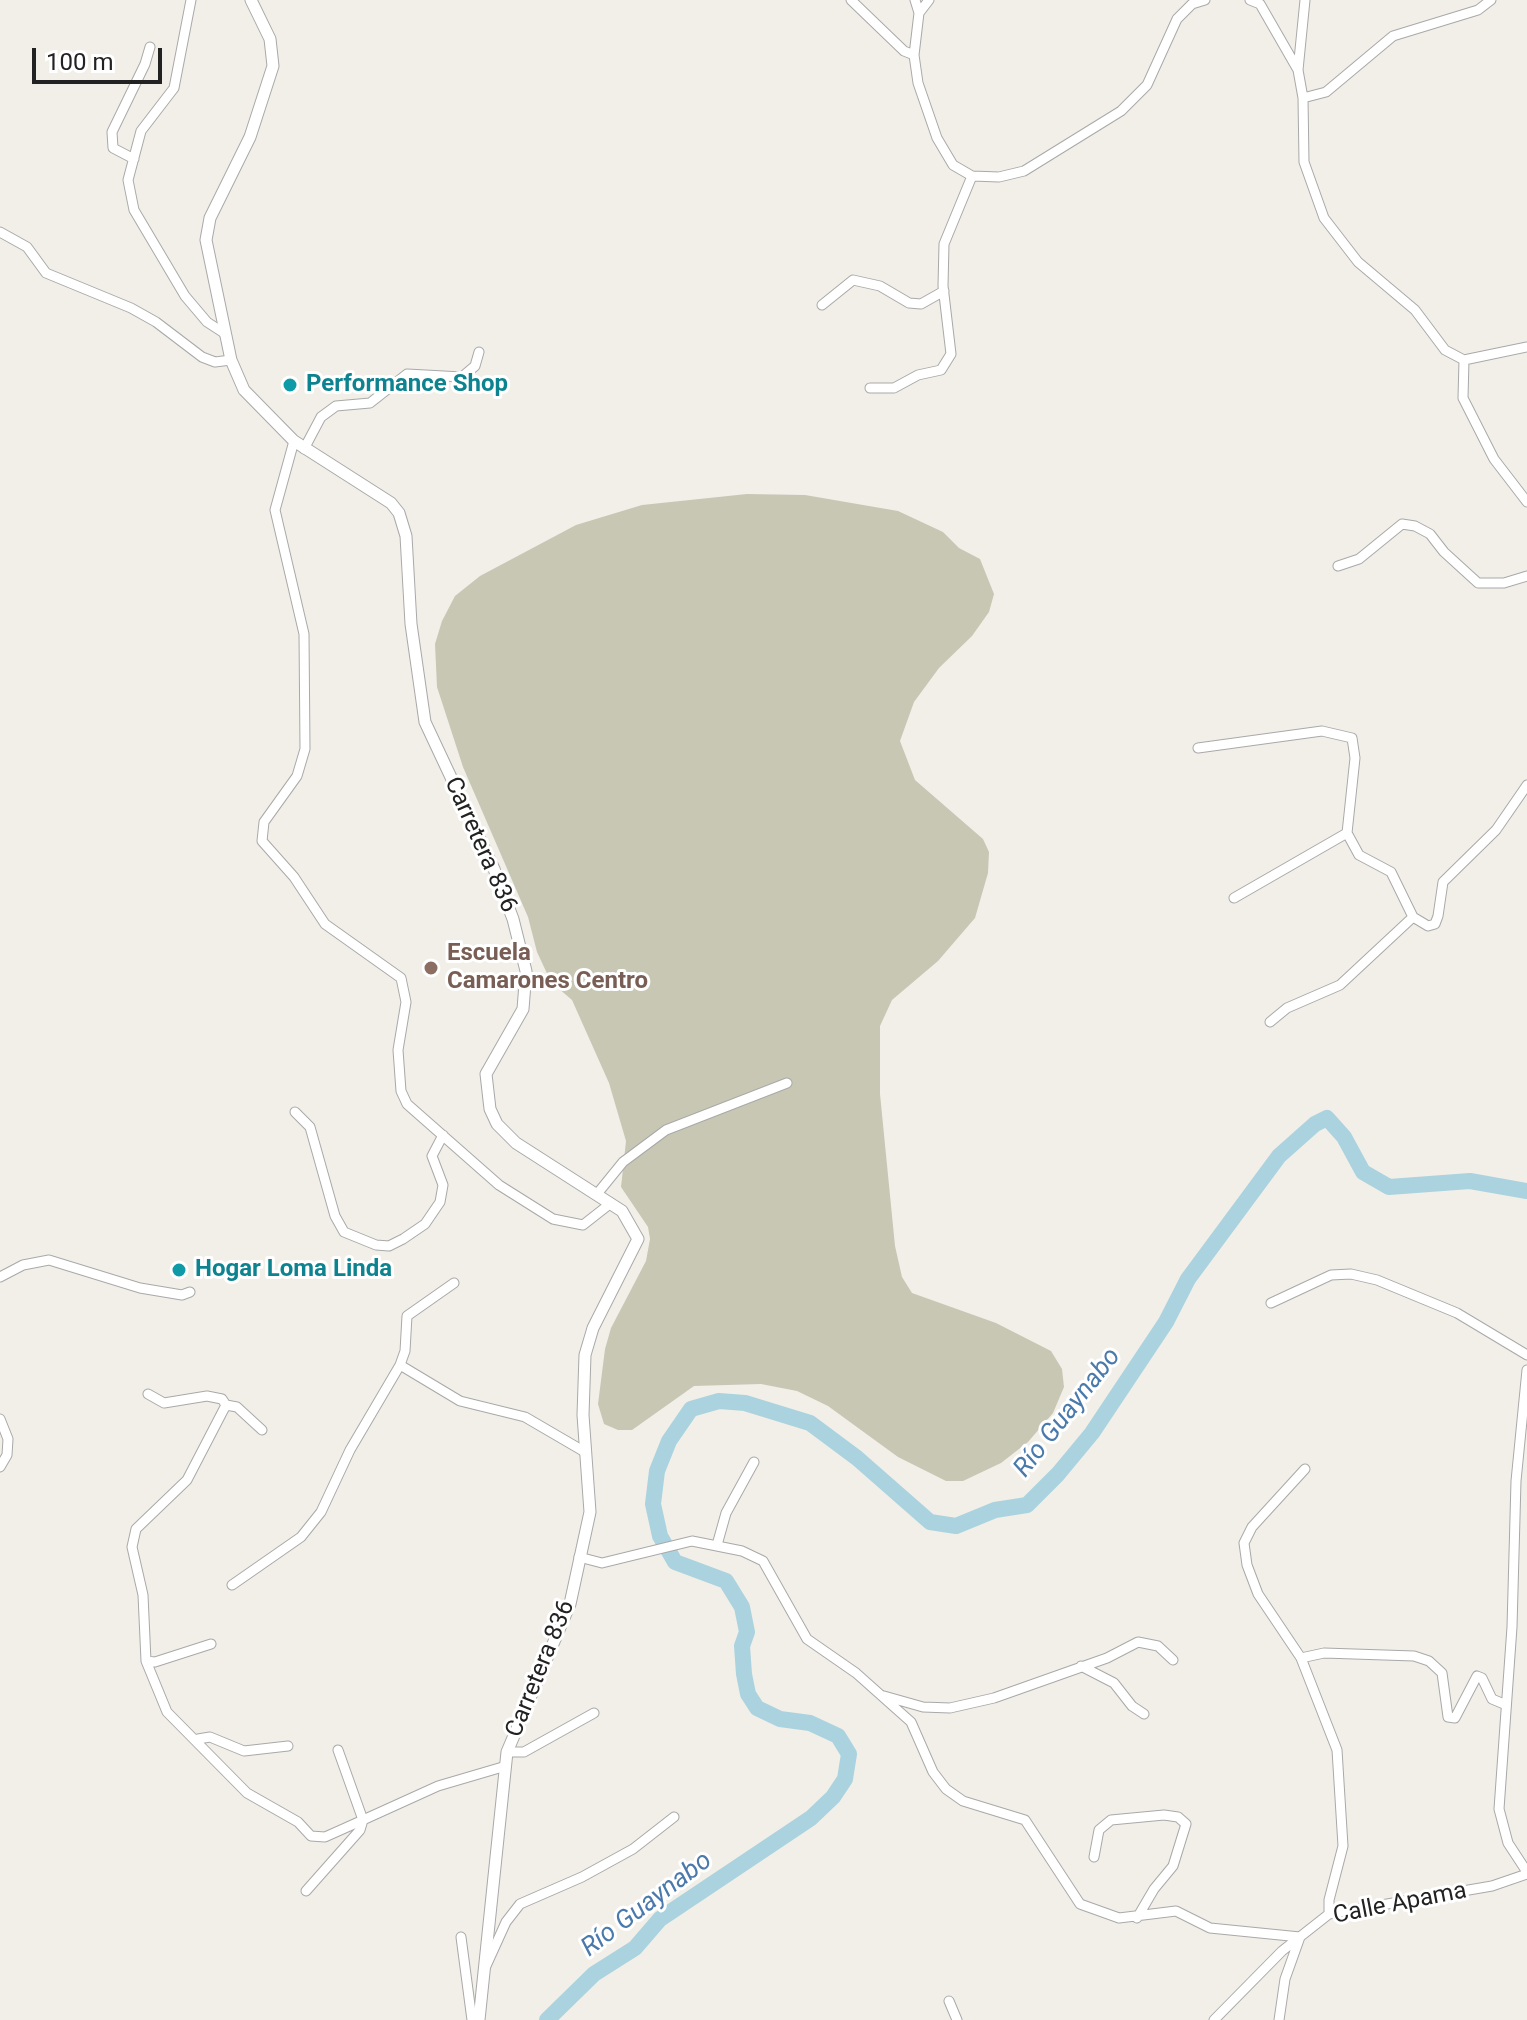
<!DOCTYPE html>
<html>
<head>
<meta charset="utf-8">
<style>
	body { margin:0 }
	#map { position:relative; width:1527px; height:2020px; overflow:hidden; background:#f2efe9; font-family:Roboto,sans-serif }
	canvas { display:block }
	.scale { position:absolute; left:32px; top:48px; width:130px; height:36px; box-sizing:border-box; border:4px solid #222; border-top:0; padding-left:10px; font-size:24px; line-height:28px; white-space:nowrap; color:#222; -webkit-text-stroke:6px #fff; paint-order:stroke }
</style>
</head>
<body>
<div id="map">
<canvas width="1527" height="2020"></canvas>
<div class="scale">100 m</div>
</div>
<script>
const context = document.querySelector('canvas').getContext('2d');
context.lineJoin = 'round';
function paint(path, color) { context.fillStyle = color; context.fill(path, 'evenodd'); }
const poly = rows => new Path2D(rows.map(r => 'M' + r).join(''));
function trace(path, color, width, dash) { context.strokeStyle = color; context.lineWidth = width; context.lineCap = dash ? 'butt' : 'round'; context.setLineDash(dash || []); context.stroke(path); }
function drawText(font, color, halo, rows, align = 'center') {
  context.font = font + ' Roboto,sans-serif'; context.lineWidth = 6; context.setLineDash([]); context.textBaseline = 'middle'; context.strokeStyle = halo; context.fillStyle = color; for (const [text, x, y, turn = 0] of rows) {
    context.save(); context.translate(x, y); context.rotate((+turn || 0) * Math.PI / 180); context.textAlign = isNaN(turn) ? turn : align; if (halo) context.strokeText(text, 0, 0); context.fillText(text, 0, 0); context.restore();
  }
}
paint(poly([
	[747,494,805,495,898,511,943,532,959,548,980,559,994,594,989,612,972,636,939,668,914,702,900,741,915,780,983,839,989,852,988,873,975,918,938,961,892,1000,880,1026,880,1094,895,1246,902,1277,912,1293,996,1323,1051,1351,1062,1369,1064,1387,1053,1413,1028,1442,1001,1463,963,1481,946,1481,898,1457,828,1406,797,1391,761,1384,694,1386,632,1430,618,1430,604,1424,598,1404,605,1349,611,1328,646,1261,650,1239,648,1227,621,1187,626,1141,609,1083,572,1000,551,982,537,952,528,917,463,767,437,687,435,644,442,621,455,596,480,576,576,525,642,505]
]), '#c7c7b4');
trace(poly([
	[547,2020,594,1974,635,1948,660,1919,811,1818,833,1797,845,1779,849,1754,838,1736,810,1723,780,1719,757,1708,748,1694,744,1674,742,1646,747,1632,742,1607,726,1581,675,1562,660,1536,653,1504,657,1471,669,1441,691,1409,719,1401,745,1403,810,1423,857,1458,930,1522,956,1526,995,1510,1027,1505,1058,1474,1092,1433,1166,1322,1188,1279,1279,1156,1315,1124,1327,1118,1344,1137,1363,1172,1389,1187,1470,1181,1527,1191]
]), '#aad3df', 16);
const minor = poly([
	[191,0,174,88,141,131,128,180,134,210,185,296,207,322,224,333],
	[851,0,904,51,914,55],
	[915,0,919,13,914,55,918,83,937,138,953,165,972,176,999,177,1024,171,1121,111,1147,85,1177,19,1192,4,1205,0],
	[1250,0,1260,4,1298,70,1303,98,1304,162,1324,218,1358,262,1415,310,1445,350,1464,360,1527,347],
	[919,13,929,0],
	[1298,70,1305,0],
	[1303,98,1326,92,1393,36,1478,10,1491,0],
	[134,159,113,148,112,132,145,64,150,47],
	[0,232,27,247,46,273,131,308,156,322,202,357,215,362,231,360],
	[822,305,853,280,880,286,909,303,921,304,944,291],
	[1464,360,1463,398,1494,459,1527,502],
	[870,388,894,388,918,375,941,370,951,354,943,286,944,244,972,176],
	[294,441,275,510,304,634,305,749,297,776,264,822,262,841,294,877,325,924,401,978,406,1002,398,1050,401,1091,407,1104,499,1185,553,1219,583,1225,611,1203],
	[304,449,321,417,336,406,370,403,407,374,462,377,475,366,479,352],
	[1338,566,1359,559,1402,524,1415,526,1430,534,1444,552,1478,583,1504,583,1527,576],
	[1198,748,1322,731,1352,738,1355,758,1347,833,1359,855,1391,872,1413,917,1428,926,1435,924,1438,916,1443,882,1496,830,1527,785],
	[1234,898,1347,833],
	[1270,1022,1287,1008,1340,985,1413,917],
	[295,1112,310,1127,335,1216,344,1232,376,1245,389,1246,403,1239,425,1224,440,1202,443,1185,432,1156,443,1135],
	[597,1194,623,1162,666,1130,787,1083],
	[0,1277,23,1265,49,1260,140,1288,182,1295,190,1292],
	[1271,1303,1331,1275,1351,1274,1377,1280,1457,1313,1527,1355],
	[400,1365,460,1401,525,1417,585,1452],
	[1527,1370,1516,1481,1512,1627,1499,1809,1508,1843,1527,1872],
	[148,1394,164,1403,207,1396,222,1399,226,1405],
	[0,1419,8,1439,7,1455,0,1467],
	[262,1430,237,1407,226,1405,187,1480,136,1529,132,1547,143,1595,146,1661,167,1712,247,1793,298,1822,311,1836,325,1837,363,1820,338,1750],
	[1305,1469,1252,1527,1244,1543,1247,1565,1258,1594,1301,1658,1337,1750,1343,1846,1329,1900,1329,1914],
	[717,1545,726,1513,754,1462],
	[579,1557,602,1563,692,1541,742,1551,763,1561,807,1639,856,1673,911,1722,933,1772,946,1789,963,1801,1025,1820,1080,1904,1119,1918,1176,1911,1210,1928,1300,1937],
	[232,1585,301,1537,321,1512,350,1450,400,1365,405,1351,407,1316,454,1283],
	[1301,1658,1324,1653,1414,1656,1429,1661,1442,1673,1448,1717,1455,1718,1477,1676,1482,1678,1492,1699,1504,1704],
	[146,1661,155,1662,211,1644],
	[1081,1666,1114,1683,1132,1706,1144,1714],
	[884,1696,923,1707,950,1708,994,1698,1107,1658,1138,1642,1158,1646,1173,1660],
	[198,1739,210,1737,244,1751,288,1746],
	[507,1752,524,1752,594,1713],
	[1094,1857,1099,1830,1111,1820,1164,1815,1178,1817,1186,1824,1173,1866,1154,1889,1137,1918],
	[306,1891,360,1830,363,1820,438,1786,506,1766],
	[461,1937,472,2020],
	[486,1966,506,1922,520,1904,582,1877,633,1849,674,1817],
	[949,2001,957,2020],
	[1214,2020,1282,1951,1329,1914,1492,1886,1527,1874],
	[1279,2020,1285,1979,1300,1937]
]);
const tertiary = poly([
	[251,0,270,39,273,66,250,137,210,218,206,240,231,360,244,390,294,441,391,503,399,513,406,536,411,624,425,722,494,869,513,919,526,971,523,1009,486,1074,490,1109,497,1124,516,1143,622,1211,638,1239,593,1328,585,1355,583,1415,590,1512,570,1604,507,1752,479,2020]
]);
trace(minor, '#a9a9a9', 11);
trace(tertiary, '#a9a9a9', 13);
trace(minor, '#fff', 9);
trace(tertiary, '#fff', 11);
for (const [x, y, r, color] of [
	[290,385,8,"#0f9aa8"],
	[431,968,8,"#8d6e63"],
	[179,1270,8,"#0f9aa8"]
]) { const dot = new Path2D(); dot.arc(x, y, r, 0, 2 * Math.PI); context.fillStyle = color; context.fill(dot); trace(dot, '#fff', 3); }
drawText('bold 24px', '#0d838f', '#fff', [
	["Performance Shop",306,385],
	["Hogar Loma Linda",195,1270]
], 'left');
drawText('24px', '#222', '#fff', [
	["Carretera 836",480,845,66],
	["Carretera 836",541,1669,-68],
	["Calle Apama",1400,1904,-11]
]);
drawText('bold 24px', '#785e54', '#fff', [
	["Escuela",447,954],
	["Camarones Centro",447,982]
], 'left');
drawText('italic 26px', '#4a7aab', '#fff', [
	["Río Guaynabo",1068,1413,-52],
	["Río Guaynabo",647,1905,-37]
]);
</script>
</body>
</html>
